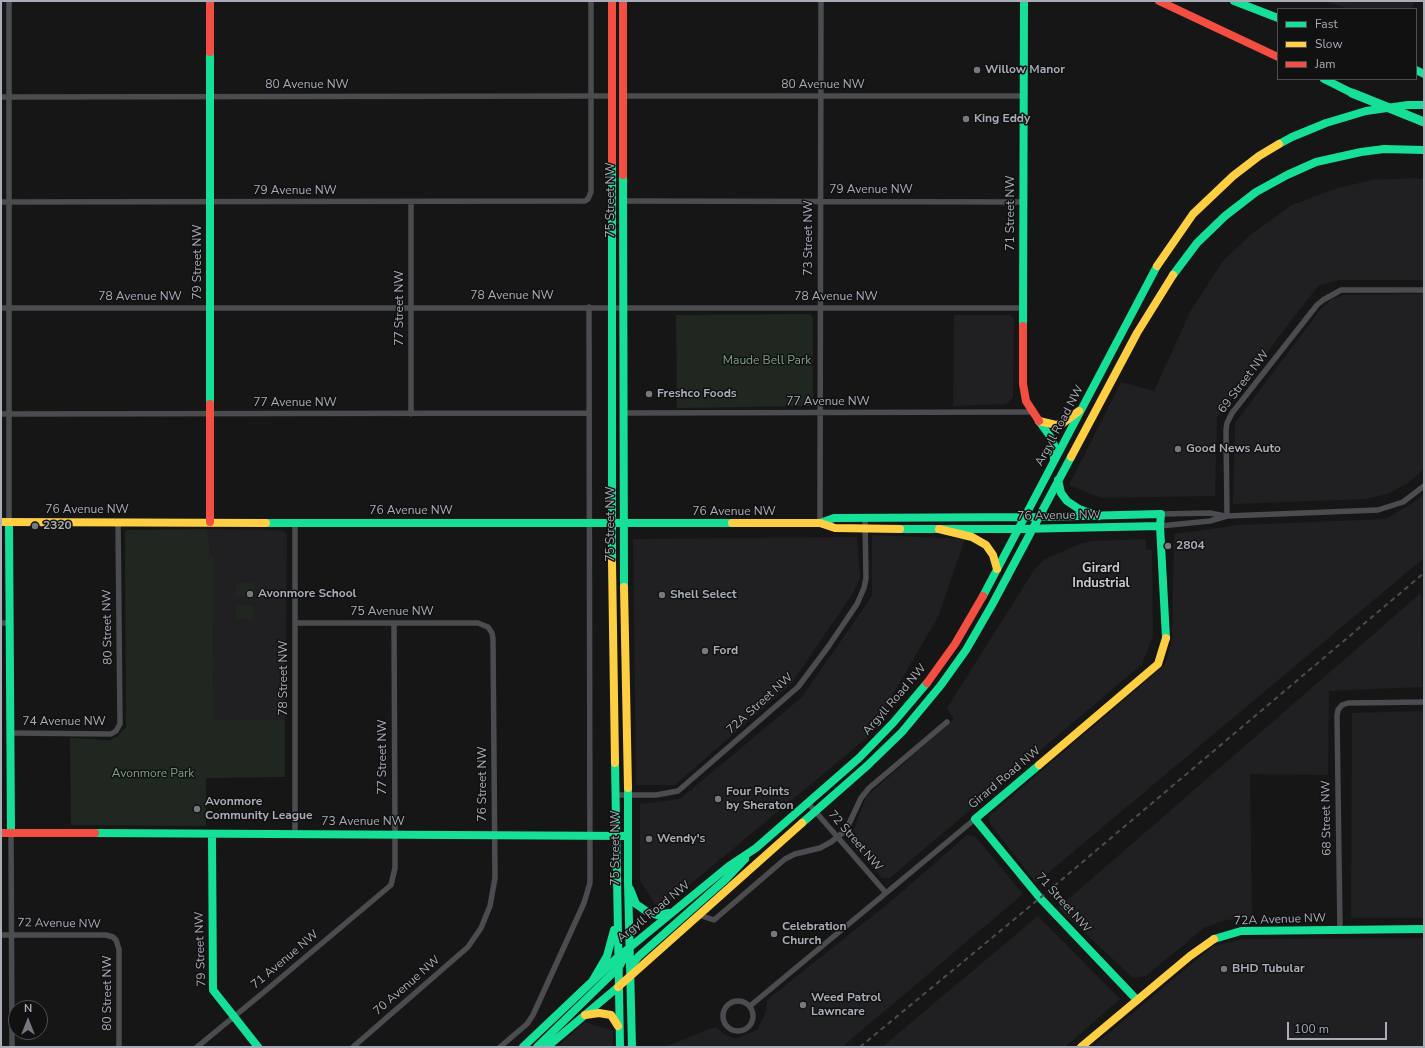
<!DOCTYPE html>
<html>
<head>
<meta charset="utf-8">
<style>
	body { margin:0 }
	#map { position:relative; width:1425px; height:1048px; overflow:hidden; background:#161617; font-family:"Nunito Sans",sans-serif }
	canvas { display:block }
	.frame { position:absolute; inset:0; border:2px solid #a8adb7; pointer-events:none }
	.legend { position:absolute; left:1277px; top:8px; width:140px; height:72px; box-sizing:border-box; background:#111112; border:1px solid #4d4f54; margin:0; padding:5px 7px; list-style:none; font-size:12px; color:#a8adb7 }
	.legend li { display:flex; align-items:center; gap:8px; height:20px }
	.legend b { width:20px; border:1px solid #4d4f54 }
	.north { position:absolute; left:8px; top:1000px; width:40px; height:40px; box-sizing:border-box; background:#111112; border:1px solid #4d4f54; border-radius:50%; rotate:0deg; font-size:11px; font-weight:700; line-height:16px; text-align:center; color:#a8adb7 }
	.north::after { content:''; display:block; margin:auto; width:14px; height:18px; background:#75787f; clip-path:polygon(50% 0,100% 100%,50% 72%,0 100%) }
	.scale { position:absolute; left:1287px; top:1022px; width:100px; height:18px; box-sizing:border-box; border:2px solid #a8adb7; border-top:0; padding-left:5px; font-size:12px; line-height:14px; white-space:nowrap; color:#a8adb7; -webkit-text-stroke:3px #111112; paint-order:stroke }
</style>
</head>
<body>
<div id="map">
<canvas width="1425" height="1048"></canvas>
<div class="frame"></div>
<ul class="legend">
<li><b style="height:5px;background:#16e098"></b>Fast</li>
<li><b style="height:5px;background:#ffcf43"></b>Slow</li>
<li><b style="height:5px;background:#f24e42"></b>Jam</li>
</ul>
<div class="north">N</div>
<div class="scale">100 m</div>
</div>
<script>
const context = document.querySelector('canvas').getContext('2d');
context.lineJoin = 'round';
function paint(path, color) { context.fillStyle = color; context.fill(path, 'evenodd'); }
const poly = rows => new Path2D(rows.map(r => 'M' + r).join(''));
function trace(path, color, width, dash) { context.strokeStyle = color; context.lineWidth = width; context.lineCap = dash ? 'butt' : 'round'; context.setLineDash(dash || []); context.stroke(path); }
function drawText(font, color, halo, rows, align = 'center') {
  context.font = font + ' "Nunito Sans",sans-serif'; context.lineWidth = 3; context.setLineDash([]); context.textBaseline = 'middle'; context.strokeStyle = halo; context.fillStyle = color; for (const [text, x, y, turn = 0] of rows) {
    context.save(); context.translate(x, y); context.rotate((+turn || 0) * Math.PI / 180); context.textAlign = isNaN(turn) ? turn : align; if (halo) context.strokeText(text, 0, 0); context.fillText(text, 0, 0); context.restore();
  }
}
paint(poly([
	[1324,1,1416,1,1410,9,1350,9],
	[1413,178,1424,179,1424,280,1338,280,1318,286,1217,417,1215,496,1101,498,1069,485,1121,382,1154,391,1191,310,1223,261,1250,235,1292,205,1338,188,1372,180],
	[1424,294,1424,469,1408,483,1388,494,1365,499,1233,504,1235,423,1320,310,1332,299,1343,295],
	[954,315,1011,315,1014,319,1013,398,1006,404,953,406],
	[1424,494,1424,558,1036,883,990,824,989,816,1165,665,1172,640,1174,534,1239,525,1386,519,1417,500],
	[206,529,282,530,287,535,285,720,215,720,213,673,214,557,209,557,209,542],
	[872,535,965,539,938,617,868,737,659,910,640,881,640,804,680,799,802,697,872,596],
	[857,537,860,578,853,593,791,684,675,785,636,785,633,539],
	[1146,539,1146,550,1152,550,1153,637,1142,664,890,878,882,878,849,842,866,797,954,719,947,708,1034,570,1045,559,1082,543,1094,541],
	[1421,593,1422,687,1329,691,1328,775,1250,774,1252,918,1225,920,1204,928,1146,976,1133,978,1058,908],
	[1424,711,1424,918,1351,918,1352,713],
	[967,835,975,836,1023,894,842,1047,665,1047,715,1027,726,1035,736,1039,757,1030,766,1012,767,1000,895,898],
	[1038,916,1120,999,1065,1047,882,1047],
	[1243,939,1424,938,1424,1047,1092,1047,1213,946],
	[585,1022,613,1031,613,1047,557,1047]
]), '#202022');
paint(poly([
	[810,314,813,318,813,402,810,406,677,408,676,315],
	[206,529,209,542,209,557,214,557,213,673,215,720,285,720,285,777,206,778,206,826,71,825,70,738,110,740,118,736,126,727,125,533,127,530],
	[254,582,255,596,236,596,236,583],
	[236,605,254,606,254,619,236,619]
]), '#202721');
trace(poly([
	[9,1,9,522],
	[623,96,1023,96],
	[1,97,613,96],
	[623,201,1023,202],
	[1,202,585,201,588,199,591,192,591,1],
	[411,202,411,414],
	[1,308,1023,308],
	[623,413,1033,412],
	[1,414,589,413],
	[1161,514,1210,513,1225,516],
	[1227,516,1226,430,1227,423,1232,413,1317,305,1323,300,1341,290,1424,290],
	[820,523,821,1],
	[1160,526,1210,521,1227,516,1378,510,1403,502,1424,486],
	[1,623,9,623],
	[295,623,478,623,488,627,492,633,493,639,495,878,490,906,481,928,468,947,353,1047],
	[11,733,111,734,116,731,120,724,118,522],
	[616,795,656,795,678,791,798,687,828,647,857,604,864,588,866,578,865,517],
	[808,803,886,893],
	[11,833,12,1047],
	[295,834,295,523],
	[699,915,714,920,785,859,795,854,820,848,831,842,845,831,848,826,861,798,869,788,947,722],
	[1340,930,1337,716,1338,710,1342,705,1348,703,1424,702],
	[1,935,106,935,113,937,116,940,119,949,119,1047],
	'723 1016a15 15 0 1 1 30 0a15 15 0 1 1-30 0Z',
	[750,1006,975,819],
	[197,1047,270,987,391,885,395,868,395,834,394,623],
	[500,1047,527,1024,533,1015,584,903,590,883,589,307]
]), '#4b4c4f', 5.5);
trace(poly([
	[1234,1,1278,18],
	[210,52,210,404],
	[1416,70,1424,74],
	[1324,79,1352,93],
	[1279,144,1292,137,1326,123,1366,111,1408,105,1424,105],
	[612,163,612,561],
	[623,175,624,587],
	[1173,275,1197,243,1225,216,1256,192,1287,175,1316,162,1361,152,1384,149,1424,150],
	[1023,326,1024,1],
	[1039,421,1052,439,1054,445,1054,460],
	[1058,480,1061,493,1067,501,1079,509,1098,516],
	[9,522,11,833],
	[266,523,732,523],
	[820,523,834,518,1039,517,1161,514,1160,526,1166,638],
	[900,529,1018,529,1160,526],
	[983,596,1157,266],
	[615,763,620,1047],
	[1039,765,975,819,1040,898,1137,1000],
	[628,788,628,882,632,1047],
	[802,823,868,765,902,732,941,685,966,650,992,605,1071,457],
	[95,833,628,836],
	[212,835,213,990,258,1047],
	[630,889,636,904,646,911,657,915,669,913],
	[1214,939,1241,931,1424,929],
	[618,957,729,866,756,848,859,758,893,723,927,683],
	[630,967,639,956,726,879,745,859],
	[593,980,607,956,614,930],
	[523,1047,618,957],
	[537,1047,619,967,629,949],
	[547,1047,618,987]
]), '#16e098', 8);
trace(poly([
	[1157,266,1193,214,1233,176,1259,156,1279,144],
	[1039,421,1056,425,1063,423,1079,411],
	[1071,457,1137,333,1173,275],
	[1,522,266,523],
	[732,523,820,523,835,528,900,529],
	[939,529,972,537,986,545,993,555,997,569],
	[612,561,615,763],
	[624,587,628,788],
	[1039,765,1158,664,1166,638],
	[618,987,802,823],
	[585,1015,599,1013,611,1015,618,1026],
	[1081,1047,1190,956,1214,939]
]), '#ffcf43', 8);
trace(poly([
	[210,1,210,52],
	[612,1,612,163],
	[623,1,623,175],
	[1159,1,1278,57],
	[1023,326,1023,384,1026,401,1039,421],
	[210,404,210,522],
	[927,683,955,644,983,596],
	[1,833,95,833]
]), '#f24e42', 8);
trace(poly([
	[860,1047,1040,898,1424,573]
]), '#4c4d50', 2, [5, 4]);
trace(poly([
	[1352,93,1424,122]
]), '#16e098', 9);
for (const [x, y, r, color] of [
	[977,70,4,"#75787f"],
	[966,119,4,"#75787f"],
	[649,394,4,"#75787f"],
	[1178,449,4,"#75787f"],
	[35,526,4,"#75787f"],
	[1168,546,4,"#75787f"],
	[250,594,4,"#75787f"],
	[662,595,4,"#75787f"],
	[705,651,4,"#75787f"],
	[718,799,4,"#75787f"],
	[197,809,4,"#75787f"],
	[649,839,4,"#75787f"],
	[774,934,4,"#75787f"],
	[1224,969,4,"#75787f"],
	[803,1005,4,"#75787f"]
]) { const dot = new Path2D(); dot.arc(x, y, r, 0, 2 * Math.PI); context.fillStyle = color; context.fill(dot); trace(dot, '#111112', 1.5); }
drawText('bold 12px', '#a8adb7', '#111112', [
	["Willow Manor",985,70],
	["King Eddy",974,119],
	["Freshco Foods",657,394],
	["Good News Auto",1186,449],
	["2320",43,526],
	["2804",1176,546],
	["Avonmore School",258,594],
	["Shell Select",670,595],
	["Ford",713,651],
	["Four Points",726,792],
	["by Sheraton",726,806],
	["Avonmore",205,802],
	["Community League",205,816],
	["Wendy's",657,839],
	["Celebration",782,927],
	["Church",782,941],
	["BHD Tubular",1232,969],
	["Weed Patrol",811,998],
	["Lawncare",811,1012]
], 'left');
drawText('12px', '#a8adb7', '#111112', [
	["80 Avenue NW",307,85],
	["80 Avenue NW",823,85],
	["79 Avenue NW",871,190],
	["79 Avenue NW",295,191],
	["75 Street NW",611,200,-90],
	["71 Street NW",1011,213,-90],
	["73 Street NW",809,238,-90],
	["79 Street NW",198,262,-90],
	["78 Avenue NW",512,296],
	["78 Avenue NW",140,297],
	["78 Avenue NW",836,297],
	["77 Street NW",400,308,-90],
	["69 Street NW",1244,382,-53],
	["77 Avenue NW",828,402],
	["77 Avenue NW",295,403],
	["Argyll Road NW",1060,426,-62],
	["76 Avenue NW",87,510],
	["76 Avenue NW",411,511],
	["76 Avenue NW",734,512],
	["76 Avenue NW",1059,516,-1],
	["75 Street NW",611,524,-90],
	["75 Avenue NW",392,612],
	["80 Street NW",108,627,-91],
	["78 Street NW",284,678,-90],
	["Argyll Road NW",895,700,-49],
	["72A Street NW",760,704,-42],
	["74 Avenue NW",64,722],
	["77 Street NW",383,757,-90],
	["Girard Road NW",1005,778,-40],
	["76 Street NW",483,784,-90],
	["68 Street NW",1327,818,-91],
	["73 Avenue NW",363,822],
	["72 Street NW",855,841,49],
	["75 Street NW",616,848,-90],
	["71 Street NW",1063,903,48],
	["Argyll Road NW",654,912,-39],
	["72A Avenue NW",1280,920,-2],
	["72 Avenue NW",59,924,1],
	["79 Street NW",201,949,-92],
	["71 Avenue NW",285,960,-40],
	["70 Avenue NW",407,986,-41],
	["80 Street NW",108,993,-90]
]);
drawText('12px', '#81a081', '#111112', [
	["Maude Bell Park",767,361],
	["Avonmore Park",153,774]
]);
drawText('bold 13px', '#c9ccd3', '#111112', [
	["Girard",1101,569],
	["Industrial",1101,584]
]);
</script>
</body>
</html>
